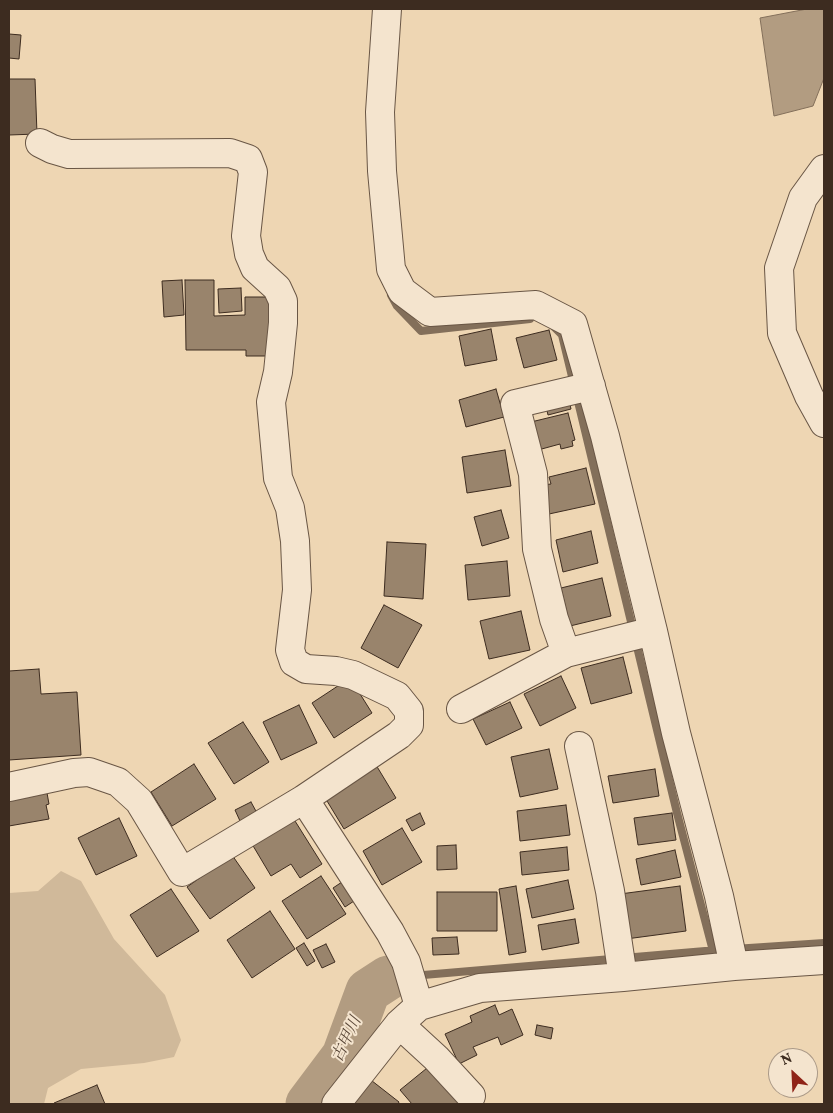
<!DOCTYPE html>
<html>
<head>
<meta charset="utf-8">
<style>
	body { margin:0 }
	#map { position:relative; width:833px; height:1113px; overflow:hidden; background:#eed6b3; font-family:Vollkorn,serif }
	canvas { display:block }
	.frame { position:absolute; inset:0; border:10px solid #3d2c20; pointer-events:none }
	.north { position:absolute; left:768px; top:1048px; width:50px; height:50px; box-sizing:border-box; background:#f4e4ce; border:1px solid #ab9a88; border-radius:50%; rotate:335deg; font-size:14px; font-weight:700; line-height:20px; text-align:center; color:#3d2c20 }
	.north::after { content:''; display:block; margin:auto; width:18px; height:22px; background:#8f2418; clip-path:polygon(50% 0,100% 100%,50% 72%,0 100%) }
</style>
</head>
<body>
<div id="map">
<canvas width="833" height="1113"></canvas>
<div class="frame"></div>
<div class="north">N</div>
</div>
<script>
const context = document.querySelector('canvas').getContext('2d');
context.lineJoin = 'round';
function paint(path, color) { context.fillStyle = color; context.fill(path, 'evenodd'); }
const poly = rows => new Path2D(rows.map(r => 'M' + r).join(''));
function trace(path, color, width, dash) { context.strokeStyle = color; context.lineWidth = width; context.lineCap = dash ? 'butt' : 'round'; context.setLineDash(dash || []); context.stroke(path); }
function drawText(font, color, halo, rows, align = 'center') {
  context.font = font + ' Vollkorn,"Noto Serif JP",serif'; context.lineWidth = 4; context.setLineDash([]); context.textBaseline = 'middle'; context.strokeStyle = halo; context.fillStyle = color; for (const [text, x, y, turn = 0] of rows) {
    context.save(); context.translate(x, y); context.rotate((+turn || 0) * Math.PI / 180); context.textAlign = isNaN(turn) ? turn : align; if (halo) context.strokeText(text, 0, 0); context.fillText(text, 0, 0); context.restore();
  }
}
paint(poly([
	[61,871,81,881,114,939,165,995,181,1040,174,1057,144,1063,81,1069,48,1088,44,1104,9,1104,9,893,38,891]
]), '#d0b99a');
const water = poly([
	[807,9,824,9,824,78,813,106,774,116,760,18,807,9]
]);
paint(water, '#b29c81');
trace(water, '#836f5a', 1);
trace(poly([
	[391,295,397,306,421,331,530,319],
	[552,325,562,335,677,813,713,951],
	[734,949,824,943],
	[388,978,717,950]
]), '#836f5a', 8);
trace(poly([
	[308,1104,344,1056,368,991,388,978]
]), '#b29c81', 45);
const building = poly([
	[9,34,21,35,19,59,9,58,9,34],
	[9,79,35,79,37,134,9,135,9,79],
	[182,280,184,315,164,317,162,281,182,280],
	[185,280,214,280,214,316,245,315,245,297,273,297,273,356,246,356,246,350,186,350,185,280],
	[241,288,242,311,219,313,218,289,241,288],
	[491,329,497,360,465,366,459,336,491,329],
	[549,330,557,360,524,368,516,338,549,330],
	[496,389,504,417,466,427,459,400,496,389],
	[568,396,571,409,548,415,545,402,568,396],
	[568,413,575,440,572,441,573,446,561,449,560,444,538,450,531,422,568,413],
	[505,450,511,486,467,493,462,457,505,450],
	[586,468,595,504,549,514,543,485,551,484,549,477,586,468],
	[501,510,509,538,482,546,474,517,501,510],
	[591,531,598,563,563,572,556,540,591,531],
	[387,542,426,544,423,599,384,596,387,542],
	[507,561,510,596,468,600,465,565,507,561],
	[602,578,611,616,570,626,561,588,602,578],
	[384,605,422,625,398,668,361,648,384,605],
	[521,611,530,650,489,659,480,621,521,611],
	[623,657,632,693,591,704,581,668,623,657],
	[39,669,41,694,77,692,81,755,9,760,9,671,39,669],
	[561,676,576,708,540,726,524,694,561,676],
	[350,678,372,713,334,738,312,703,350,678],
	[510,702,522,728,486,745,473,719,510,702],
	[299,705,317,743,281,760,263,722,299,705],
	[243,722,269,762,234,784,208,743,243,722],
	[549,749,558,789,520,797,511,757,549,749],
	[373,760,396,798,344,829,321,791,373,760],
	[194,764,216,799,172,826,151,792,194,764],
	[655,769,659,796,613,803,608,776,655,769],
	[9,791,47,793,49,804,46,805,49,819,9,826,9,791],
	[251,802,257,813,240,821,235,810,251,802],
	[566,805,570,835,520,841,517,811,566,805],
	[290,813,322,864,300,878,291,864,271,876,249,839,290,813],
	[420,813,425,824,412,831,406,820,420,813],
	[672,813,676,840,638,845,634,818,672,813],
	[119,818,137,856,96,875,78,838,119,818],
	[402,828,422,862,382,885,363,851,402,828],
	[456,845,457,869,437,870,437,846,456,845],
	[567,847,569,870,522,875,520,852,567,847],
	[675,850,681,877,641,885,636,859,675,850],
	[232,855,255,888,210,919,187,887,232,855],
	[321,876,346,914,307,939,282,901,321,876],
	[345,880,357,899,345,907,333,888,345,880],
	[568,880,574,909,532,918,526,889,568,880],
	[516,886,526,952,509,955,499,889,516,886],
	[680,886,686,931,626,939,620,894,680,886],
	[171,889,199,931,157,957,130,915,171,889],
	[437,892,497,892,497,931,437,931,437,892],
	[270,911,295,949,252,978,227,940,270,911],
	[575,919,579,943,542,950,538,925,575,919],
	[457,937,459,954,433,955,432,938,457,937],
	[304,943,315,961,307,966,296,948,304,943],
	[326,944,335,962,322,968,313,950,326,944],
	[495,1005,499,1015,512,1009,523,1035,501,1045,498,1037,473,1047,477,1055,459,1064,445,1034,472,1022,470,1016,495,1005],
	[537,1025,553,1028,551,1039,535,1035,537,1025],
	[432,1064,466,1104,412,1104,400,1090,432,1064],
	[367,1077,399,1102,398,1104,345,1104,367,1077],
	[97,1085,105,1104,55,1104,54,1103,97,1085]
]);
paint(building, '#99846c');
trace(building, '#3d2c20', 1);
const minor = poly([
	[387,9,380,112,382,171,391,269,402,291,430,312,536,305,573,324,605,436,653,631,676,733,719,896,734,966],
	[40,143,52,149,69,154,230,153,248,159,253,172,246,236,249,254,255,268,277,288,283,301,283,323,278,372,271,402,278,478,290,508,295,541,297,590,290,650,294,662,306,669,336,671,353,675,397,696,409,711,409,725,399,735,304,799,390,932,406,962,419,1006],
	[824,169,803,198,779,268,782,333,809,396,824,423],
	[566,653,554,619,537,549,533,474,515,404,591,386],
	[461,709,566,653,653,631],
	[579,746,610,891,623,977],
	[9,787,74,773,89,772,118,782,139,801,182,872,304,799],
	[399,1024,436,1058,471,1096],
	[336,1104,399,1024,419,1006,480,988,623,977,734,966,824,960]
]);
trace(minor, '#695645', 30);
trace(minor, '#f4e4ce', 28);
drawText('italic 16px', '#5a4838', '#f4e4ce', [
	["古甲川",348,1040,-65]
]);
</script>
</body>
</html>
